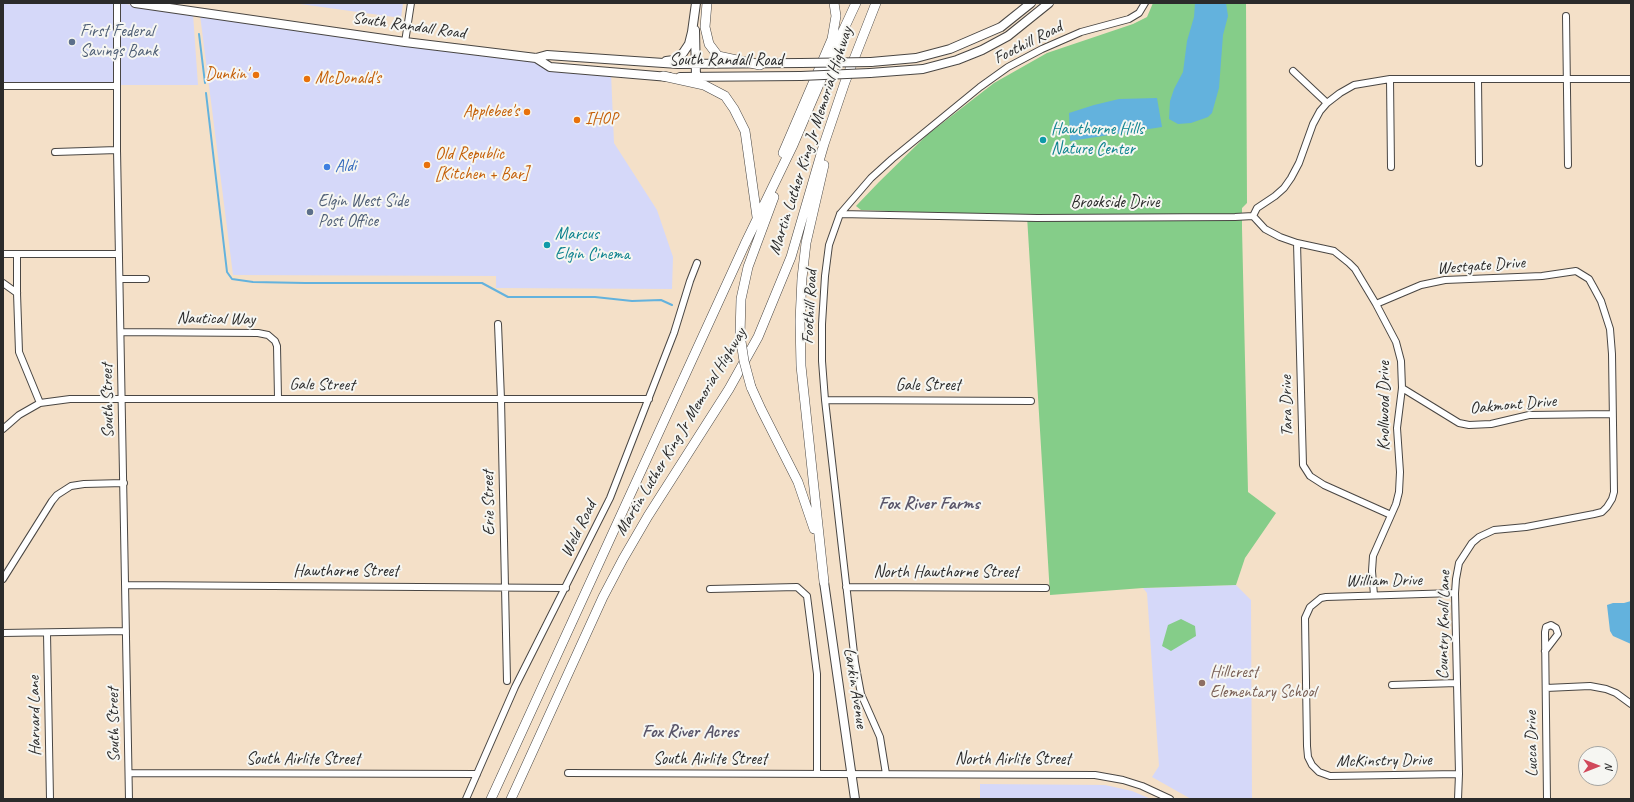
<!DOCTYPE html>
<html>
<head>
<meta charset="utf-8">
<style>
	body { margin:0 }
	#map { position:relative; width:1634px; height:802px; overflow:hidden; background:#f4e0c8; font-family:Caveat,sans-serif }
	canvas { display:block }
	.frame { position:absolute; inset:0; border:4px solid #2b2b2b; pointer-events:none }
	.north { position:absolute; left:1578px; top:746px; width:40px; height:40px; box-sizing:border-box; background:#f6f6f2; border:1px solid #a5a5a2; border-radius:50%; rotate:90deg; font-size:11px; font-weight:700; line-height:16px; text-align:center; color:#2b2b2b }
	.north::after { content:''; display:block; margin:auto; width:14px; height:18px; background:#d1495b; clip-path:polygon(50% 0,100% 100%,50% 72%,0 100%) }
</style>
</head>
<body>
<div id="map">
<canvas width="1634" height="802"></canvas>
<div class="frame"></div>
<div class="north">N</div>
</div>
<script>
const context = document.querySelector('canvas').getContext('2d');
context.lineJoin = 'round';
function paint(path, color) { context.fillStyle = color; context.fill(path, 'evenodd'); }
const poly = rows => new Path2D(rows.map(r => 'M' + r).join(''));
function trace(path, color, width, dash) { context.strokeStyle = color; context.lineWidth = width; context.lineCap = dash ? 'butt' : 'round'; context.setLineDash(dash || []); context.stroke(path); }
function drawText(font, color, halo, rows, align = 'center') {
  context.font = font + ' Caveat,sans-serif'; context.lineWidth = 4; context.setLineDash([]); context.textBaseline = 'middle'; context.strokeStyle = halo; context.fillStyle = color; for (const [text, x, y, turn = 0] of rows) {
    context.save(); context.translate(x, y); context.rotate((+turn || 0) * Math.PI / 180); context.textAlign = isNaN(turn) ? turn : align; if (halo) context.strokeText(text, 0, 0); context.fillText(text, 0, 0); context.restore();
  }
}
paint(poly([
	[3,3,114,3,114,84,3,89],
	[119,3,193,14,198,85,118,85],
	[293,3,403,3,401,18],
	[200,15,536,60,550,69,611,73,614,143,657,210,673,257,672,289,496,288,496,276,233,275],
	[1236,585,1251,600,1252,799,1191,799,1152,777,1159,766,1147,593,1143,588],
	[980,784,1105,785,1132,791,1151,799,980,799]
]), '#d5d8f9');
paint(poly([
	[1153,3,1246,3,1247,203,1242,208,1242,228,1248,492,1276,513,1245,558,1236,585,1143,588,1050,595,1027,216,861,210,856,206,879,182,927,135,994,83,1047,53,1133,24,1147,17],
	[1181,619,1195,626,1196,636,1171,651,1162,646,1168,625]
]), '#85cd89');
paint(poly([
	[1195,3,1226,3,1228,16,1223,35,1219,88,1212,113,1208,117,1191,123,1178,124,1169,119,1170,101,1174,89,1183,72,1187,41,1194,17],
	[1157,98,1162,127,1070,141,1069,113,1094,105,1119,99],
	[1631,601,1631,644,1613,636,1610,631,1607,605,1613,603,1624,603]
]), '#63b2dd');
trace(poly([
	[199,34,205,83],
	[206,93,227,272,232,279,253,282,305,283,482,283,508,297,595,297,632,301,661,300,672,305]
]), '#63b2dd', 2);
const minor = poly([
	[117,3,117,150,129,799],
	[1566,16,1568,165],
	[405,42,411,3],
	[1293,71,1327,103],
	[1390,79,1391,167],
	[1478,80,1479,163],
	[3,86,116,86],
	[55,152,117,150],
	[840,214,1037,218,1235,217,1253,216,1257,208,1275,196,1284,188,1291,178,1299,163,1313,124,1320,111,1327,103,1340,93,1354,85,1390,79,1631,79],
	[1253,216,1265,229,1280,237,1297,243,1334,251,1349,263,1355,269,1376,304,1396,342,1401,361,1402,388,1397,428,1400,472,1399,492,1396,504,1373,556,1372,571,1374,595],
	[1297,243,1303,465,1310,476,1324,485,1391,515],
	[3,254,119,254],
	[17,254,17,293,19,352,40,403],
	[120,279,146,279],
	[3,283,17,293],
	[1376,304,1421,285,1445,280,1542,276,1576,271,1589,279,1594,288,1601,301,1610,329,1612,354,1614,492,1612,499,1607,507,1602,512,1594,514,1526,527,1494,530,1479,537,1472,543,1459,563,1456,579,1455,593,1459,774,1458,799],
	[498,324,501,399,507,681],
	[121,332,258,333,268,335,275,341,277,346,278,398],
	[1402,388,1459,423,1469,425,1491,424,1529,415,1612,414],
	[825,400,1031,401],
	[3,429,19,415,40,403,70,399,649,399],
	[3,579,52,501,57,495,71,486,84,484,124,483],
	[126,585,566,588],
	[846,587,1046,588],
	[710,589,797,587,807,596,817,674,817,774],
	[1455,593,1326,597,1321,598,1310,607,1305,618,1307,746,1308,757,1312,765,1319,772,1330,776,1459,774],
	[3,633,126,631],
	[47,633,50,799],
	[1545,651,1558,634,1556,628,1551,625,1546,627,1545,632,1547,799],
	[1392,685,1457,683],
	[1546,688,1590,686,1606,689,1616,693,1631,704],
	[129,773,477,774],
	[568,773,1095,775,1123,780,1142,786,1170,799],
	[886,774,880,737,861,694,855,662,825,400,822,361,822,324,825,276,829,245,840,214,871,178,892,159,980,87,1008,67,1042,49,1081,32,1129,19,1139,13,1145,3],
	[466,799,515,687,610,498,674,333,690,281,697,263]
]);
const major = poly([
	[135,3,405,42,536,58,547,55,678,64,801,63],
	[695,30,696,77],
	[536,58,550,67,669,77],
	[666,61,674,60,683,53,689,44,692,32,696,3],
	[871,62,916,58,950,49,1001,27,1031,3],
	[870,73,923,69,957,60,982,50,1008,36,1049,3],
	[680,77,801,76],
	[824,582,855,799]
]);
const highway = poly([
	[707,3,705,27,709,44,718,56,760,65],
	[663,76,704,85,725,96,734,109,745,131,757,217],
	[783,153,832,39,836,16,834,3],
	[740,335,741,299,748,267,774,197],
	[751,387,761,409,798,482,814,529],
	[824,582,801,366,800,321,802,278,806,243,824,165],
	[491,799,745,244,793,145,829,61,856,3],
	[511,799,603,597,623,559,648,516,729,389,758,337,791,257,824,144,845,82,876,3]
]);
trace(minor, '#494643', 8);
trace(major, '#494643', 10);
trace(highway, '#494643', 10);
trace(minor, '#fff', 6);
trace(major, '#fff', 8);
trace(highway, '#fff', 9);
const majorBridge = poly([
	[801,63,871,62],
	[801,76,870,73]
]);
const highwayBridge = poly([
	[740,335,744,361,751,387]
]);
trace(majorBridge, '#494643', 10, []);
trace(highwayBridge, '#494643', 10, []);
trace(majorBridge, '#fff', 8);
trace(highwayBridge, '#fff', 9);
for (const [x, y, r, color] of [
	[72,42,4,"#5c6f8a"],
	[256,75,4,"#e8710a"],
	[307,79,4,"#e8710a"],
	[527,112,4,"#e8710a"],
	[577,120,4,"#e8710a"],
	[1043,140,4,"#0f9aa8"],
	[427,165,4,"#e8710a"],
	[327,167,4,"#3f7fe0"],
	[310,212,4,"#5c6f8a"],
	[547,245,4,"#0f9aa8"],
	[1202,683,4,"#8d6e63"]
]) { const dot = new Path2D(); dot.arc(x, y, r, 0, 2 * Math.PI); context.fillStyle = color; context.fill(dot); trace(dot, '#f6f6f2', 1.5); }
drawText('17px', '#2b2b2b', '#f6f6f2', [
	["South Randall Road",409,26,8],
	["Foothill Road",1028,43,-27],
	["South Randall Road",726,61],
	["Martin Luther King Jr Memorial Highway",811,141,-72],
	["Brookside Drive",1115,203],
	["Westgate Drive",1481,266,-4],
	["Foothill Road",810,307,-87],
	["Nautical Way",216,319,1],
	["Gale Street",322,385,1],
	["Gale Street",928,386],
	["South Street",108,401,-91],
	["Oakmont Drive",1513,405,-5],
	["Tara Drive",1287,406,-91],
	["Knollwood Drive",1385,406,-90],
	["Martin Luther King Jr Memorial Highway",681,432,-59],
	["Erie Street",489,503,-91],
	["Weld Road",579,529,-64],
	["Hawthorne Street",346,572],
	["North Hawthorne Street",946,573],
	["William Drive",1384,581,-1],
	["Country Knoll Lane",1444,625,-89],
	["Larkin Avenue",855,688,81],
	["Harvard Lane",35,716,-91],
	["South Street",114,725,-91],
	["Lucca Drive",1532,744,-91],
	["South Airlite Street",303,760],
	["South Airlite Street",710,760],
	["North Airlite Street",1013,760],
	["McKinstry Drive",1384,761,-1]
]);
drawText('17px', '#4e5e75', '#f6f6f2', [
	["First Federal",80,32],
	["Savings Bank",80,52],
	["Elgin West Side",318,202],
	["Post Office",318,222]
], 'left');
drawText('17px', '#c56008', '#f6f6f2', [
	["Dunkin'",248,75,"right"],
	["McDonald's",315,79],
	["Applebee's",519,112,"right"],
	["IHOP",585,120],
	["Old Republic",435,155],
	["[Kitchen + Bar]",435,175]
], 'left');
drawText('17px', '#0d838f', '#f6f6f2', [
	["Hawthorne Hills",1051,130],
	["Nature Center",1051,150],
	["Marcus",555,235],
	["Elgin Cinema",555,255]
], 'left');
drawText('17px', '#366cbe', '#f6f6f2', [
	["Aldi",335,167]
], 'left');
drawText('17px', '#785e54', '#f6f6f2', [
	["Hillcrest",1210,673],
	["Elementary School",1210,693]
], 'left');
drawText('bold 18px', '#5a566a', '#f6f6f2', [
	["Fox River Farms",929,504],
	["Fox River Acres",690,732]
]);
</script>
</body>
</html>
